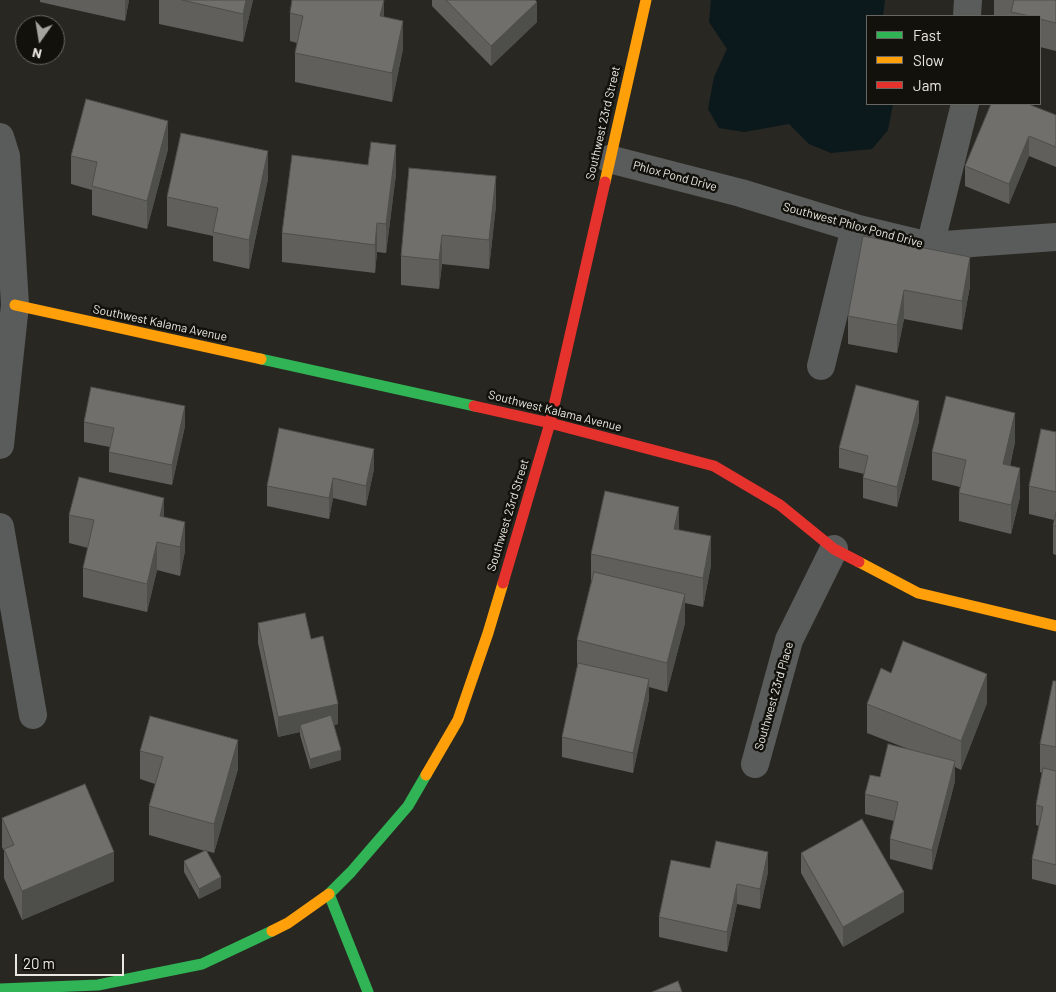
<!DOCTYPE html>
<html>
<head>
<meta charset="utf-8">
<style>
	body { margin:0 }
	#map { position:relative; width:1056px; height:992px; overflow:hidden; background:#282722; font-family:Barlow,sans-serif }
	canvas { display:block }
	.legend { position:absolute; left:866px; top:15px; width:175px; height:90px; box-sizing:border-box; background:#12110c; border:1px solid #686761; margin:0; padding:6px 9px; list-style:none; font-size:15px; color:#e9e7e0 }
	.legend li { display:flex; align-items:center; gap:10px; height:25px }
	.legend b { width:25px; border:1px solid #686761 }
	.north { position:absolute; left:15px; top:15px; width:50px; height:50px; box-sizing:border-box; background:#12110c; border:1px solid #686761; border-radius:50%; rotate:193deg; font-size:14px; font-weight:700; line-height:20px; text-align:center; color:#e9e7e0 }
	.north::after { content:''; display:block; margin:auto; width:18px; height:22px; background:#a5a49e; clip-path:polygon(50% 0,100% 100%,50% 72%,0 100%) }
	.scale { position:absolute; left:15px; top:954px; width:109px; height:22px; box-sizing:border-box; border:2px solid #e9e7e0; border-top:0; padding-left:6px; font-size:15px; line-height:18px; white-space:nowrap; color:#e9e7e0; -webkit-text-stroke:4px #12110c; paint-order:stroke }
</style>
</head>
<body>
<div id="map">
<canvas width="1056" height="992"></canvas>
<ul class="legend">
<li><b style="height:6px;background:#30b455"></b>Fast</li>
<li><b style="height:6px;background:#ff9f0a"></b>Slow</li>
<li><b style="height:6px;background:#e5322d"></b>Jam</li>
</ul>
<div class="north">N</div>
<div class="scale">20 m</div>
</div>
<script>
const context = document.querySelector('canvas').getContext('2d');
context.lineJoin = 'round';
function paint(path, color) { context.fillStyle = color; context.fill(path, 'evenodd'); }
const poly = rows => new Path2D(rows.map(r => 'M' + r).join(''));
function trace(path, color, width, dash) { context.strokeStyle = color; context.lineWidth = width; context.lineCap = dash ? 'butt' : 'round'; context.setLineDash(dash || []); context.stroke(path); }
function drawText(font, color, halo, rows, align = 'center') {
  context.font = font + ' Barlow,sans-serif'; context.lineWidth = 5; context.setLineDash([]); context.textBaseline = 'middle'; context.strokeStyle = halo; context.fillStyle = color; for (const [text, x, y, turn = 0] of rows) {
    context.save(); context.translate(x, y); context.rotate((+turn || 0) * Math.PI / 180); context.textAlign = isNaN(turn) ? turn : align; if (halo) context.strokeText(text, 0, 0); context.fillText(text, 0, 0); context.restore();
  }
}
paint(poly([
	[711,0,885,0,883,16,867,16,867,104,893,104,888,130,872,149,831,153,809,144,789,124,744,132,719,128,708,109,714,77,727,49,709,22]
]), '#0b181c');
trace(poly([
	[967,16,968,0],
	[0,137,6,156,15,305,0,445],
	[609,159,741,193,855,228,930,246,1056,237],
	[930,246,965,104],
	[821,366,855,228],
	[0,527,33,715],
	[755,764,789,640,834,549]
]), '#5a5c5b', 28);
trace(poly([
	[261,359,474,406],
	[0,989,98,985,202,964,272,931],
	[368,992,329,894,351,872,408,806,426,775]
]), '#30b455', 11);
trace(poly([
	[605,182,646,0],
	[15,305,261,359],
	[859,562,918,593,1056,626],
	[426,775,458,720,488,633,503,583],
	[272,931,288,923,329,894]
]), '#ff9f0a', 11);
trace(poly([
	[474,406,550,423,714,466,780,505,834,549,859,562],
	[503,583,550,423,605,182]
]), '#e5322d', 11);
paint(poly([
	[40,0,129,0,125,21,40,2],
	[159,0,253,0,243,42,159,24],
	[432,0,535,0,537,22,491,66,432,6],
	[994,0,1056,0,1056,51,1040,47,1040,16,994,16],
	[290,13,384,17,403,49,392,102,295,82,295,53,297,43,290,41],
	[1056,115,1056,167,1029,156,1009,204,965,186,965,166],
	[168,149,147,229,92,215,92,190,71,184,71,156],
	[396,174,386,253,377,252,375,273,282,262,282,233],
	[268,179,249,269,213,261,213,236,167,226,167,197],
	[496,205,489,269,442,264,439,289,401,285,401,256],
	[863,236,970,286,962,330,904,319,897,353,848,344,848,316],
	[919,421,897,507,863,498,863,478,864,474,839,468,839,448],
	[84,422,185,426,172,485,109,472,109,452,110,447,84,442],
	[1056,432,1056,555,1053,554,1053,526,1054,520,1029,514,1029,486],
	[1015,442,1010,466,1020,497,1011,534,959,521,959,493,960,487,932,480,932,452],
	[374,469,366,506,333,498,329,519,267,506,267,486],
	[69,515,164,517,185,551,180,576,157,570,147,612,83,597,83,568,88,548,69,543],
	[679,529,711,565,703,607,685,603,685,623,667,692,649,687,649,699,633,773,562,757,562,737,577,669,577,640,591,582,591,554],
	[258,623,311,639,338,724,334,725,341,760,310,769,300,735,300,732,278,737,258,643],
	[891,673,987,703,961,770,955,767,955,781,932,870,890,859,890,839,894,821,865,814,865,794,880,777,908,749,867,733,867,704],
	[1056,681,1056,885,1032,879,1032,859,1039,826,1036,825,1036,805,1042,773,1040,772,1040,744],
	[140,751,238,769,214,853,207,851,221,888,199,899,184,872,184,861,205,851,149,835,149,806,155,784,140,779],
	[2,818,114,881,22,920,4,878,4,851,2,847],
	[801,853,904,912,843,947,801,873],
	[710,868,768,872,760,909,737,904,727,952,659,937,659,917]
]), '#605f5c');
paint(poly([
	[125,0,129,0,125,21],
	[246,0,253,0,243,42,243,14],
	[384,0,384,28,380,16],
	[537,2,537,22,491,66,491,46],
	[403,21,403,49,392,102,392,73],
	[168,121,168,149,147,229,147,201],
	[1029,136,1029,156,1009,204,1009,184],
	[396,145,396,174,386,253,386,224],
	[268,151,268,179,249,269,249,240],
	[496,176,496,205,489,269,489,240],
	[377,223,377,252,375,273,375,245],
	[442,235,442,264,439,289,439,260],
	[970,257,970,286,962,330,962,301],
	[904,290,904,319,897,353,897,325],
	[919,401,919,421,897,507,897,487],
	[185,406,185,426,172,485,172,465],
	[1015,413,1015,442,1003,493,1003,464],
	[374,449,374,469,366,506,366,486],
	[1020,468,1020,497,1011,534,1011,505],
	[333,478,333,498,329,519,329,498],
	[164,498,164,526,160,544,160,516],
	[679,507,679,536,674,529],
	[185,522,185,551,180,576,180,547],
	[711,536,711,565,703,607,703,578],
	[157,542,157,570,147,612,147,584],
	[685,594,685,623,667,692,667,663],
	[987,674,987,703,961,770,961,741],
	[649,679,649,699,633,773,633,753],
	[338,704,338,724,302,732,300,725,300,732,278,737,278,717],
	[238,740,238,769,214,853,214,824],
	[341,750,341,760,310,769,310,759],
	[955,761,955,781,932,870,932,850],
	[114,852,114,881,22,920,22,891],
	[768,852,768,872,760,909,760,889],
	[221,877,221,888,199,899,199,889],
	[737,884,737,904,727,952,727,932],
	[904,892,904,912,843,947,843,927]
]), '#4e4e4b');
const building = poly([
	[182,0,246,0,243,14,182,0],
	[292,0,384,0,380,16,403,21,392,73,295,53,303,16,290,13,292,0],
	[446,0,535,0,537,2,491,46,446,0],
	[1014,0,1056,0,1056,23,1040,19,1040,16,1030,16,1011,12,1014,0],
	[86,99,168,121,147,201,92,186,97,162,71,156,86,99],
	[991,104,1028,104,1056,115,1056,147,1029,136,1009,184,965,166,991,104],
	[181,133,268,151,249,240,213,232,218,208,167,197,181,133],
	[371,142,396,145,386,224,377,223,375,245,282,233,292,155,368,165,371,142],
	[409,168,496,176,489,240,442,235,439,260,401,256,409,168],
	[863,236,970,257,962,301,904,290,897,325,848,316,863,236],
	[856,385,919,401,897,487,863,478,868,456,839,448,856,385],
	[91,387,185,406,172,465,109,452,114,428,84,422,91,387],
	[946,396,1015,413,1003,464,1020,468,1011,505,959,493,966,460,932,452,946,396],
	[279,428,374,449,366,486,333,478,329,498,267,486,279,428],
	[1041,429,1056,432,1056,492,1029,486,1041,429],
	[79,477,164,498,160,516,185,522,180,547,157,542,147,584,83,568,94,520,69,515,79,477],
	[605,491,679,507,674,529,711,536,703,578,591,554,605,491],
	[1056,512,1056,526,1053,526,1056,512],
	[594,572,685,594,667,663,577,640,594,572],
	[305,613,311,639,323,636,338,704,278,717,258,623,305,613],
	[903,641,987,674,961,741,867,704,881,668,891,673,903,641],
	[578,663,649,679,633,753,562,737,578,663],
	[1053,681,1056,681,1056,747,1040,744,1053,681],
	[331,715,341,750,310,759,300,725,331,715],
	[150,716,238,740,214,824,149,806,163,757,140,751,150,716],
	[888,744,955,761,932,850,890,839,898,802,865,794,870,775,880,777,888,744],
	[1043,768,1056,771,1056,865,1032,859,1043,807,1036,805,1043,768],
	[85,784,114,852,22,891,4,849,14,845,2,818,85,784],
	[862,819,904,892,843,927,801,853,862,819],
	[716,841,768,852,760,889,737,884,727,932,659,917,671,860,710,868,716,841],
	[206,850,221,877,199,889,184,861,206,850],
	[678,981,682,992,652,992,678,981]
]);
paint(building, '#706f6b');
trace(building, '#4e4e4b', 1);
drawText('12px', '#e9e7e0', '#12110c', [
	["Southwest 23rd Street",603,123,-77],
	["Phlox Pond Drive",675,176,15],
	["Southwest Phlox Pond Drive",853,225,15],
	["Southwest Kalama Avenue",160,323,12],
	["Southwest Kalama Avenue",555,411,14],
	["Southwest 23rd Street",508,515,-73],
	["Southwest 23rd Place",774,696,-74]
]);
</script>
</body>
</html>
